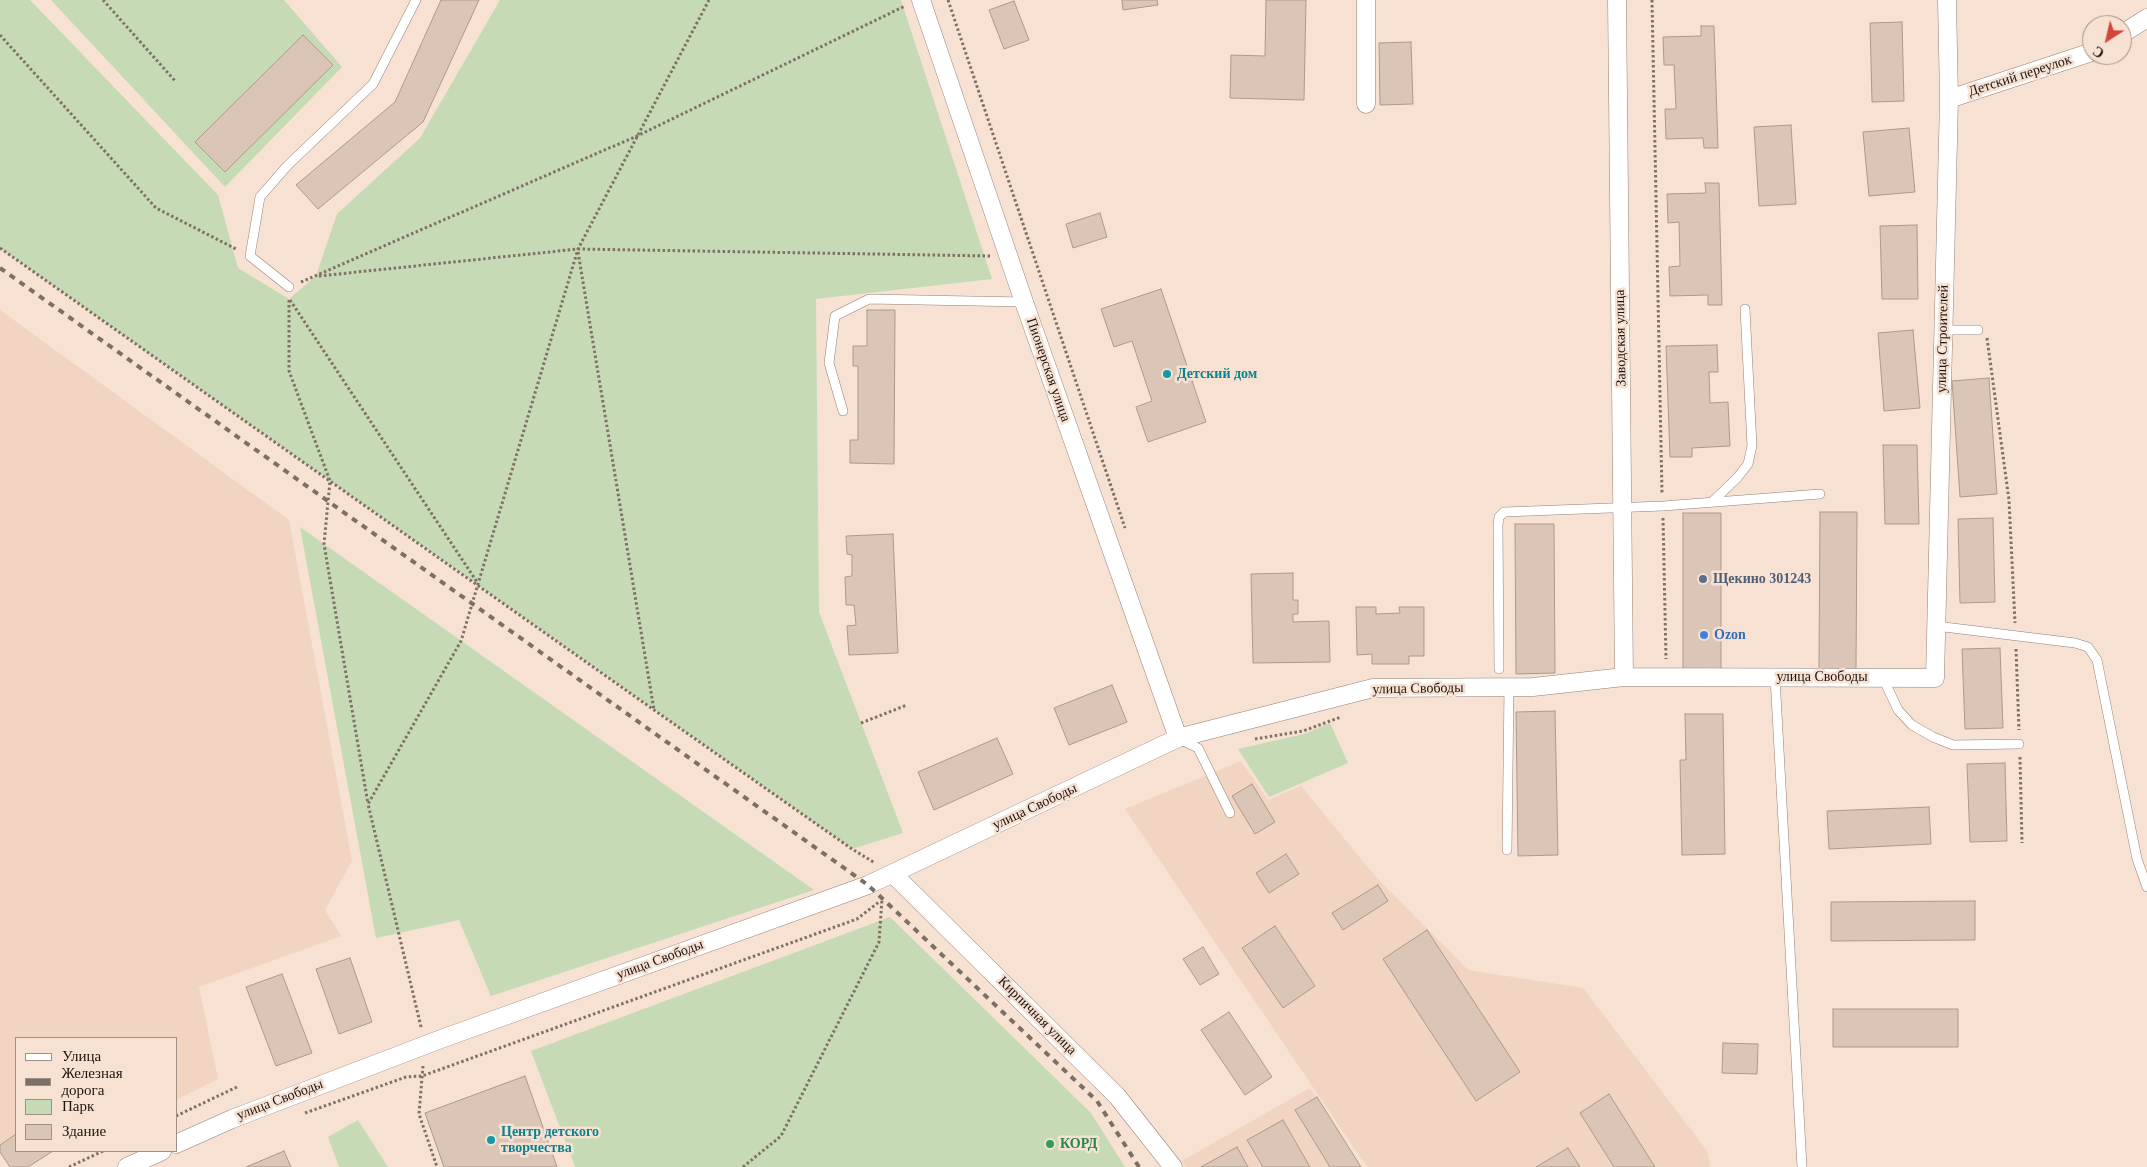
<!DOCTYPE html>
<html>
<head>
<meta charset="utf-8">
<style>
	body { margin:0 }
	#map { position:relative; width:2147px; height:1167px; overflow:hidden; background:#f7e1d2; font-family:Georgia,serif }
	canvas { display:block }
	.legend { position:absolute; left:15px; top:1037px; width:162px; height:115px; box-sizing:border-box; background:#f7e1d2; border:1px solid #9f8f84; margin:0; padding:6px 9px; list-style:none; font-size:15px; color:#1c1510 }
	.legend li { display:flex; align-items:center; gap:10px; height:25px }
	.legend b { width:25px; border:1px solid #9f8f84 }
	.north { position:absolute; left:2082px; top:15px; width:50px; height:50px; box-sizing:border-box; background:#f7e1d2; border:1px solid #9f8f84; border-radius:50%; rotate:215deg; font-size:14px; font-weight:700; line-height:20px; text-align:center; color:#1c1510 }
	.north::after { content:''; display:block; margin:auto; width:18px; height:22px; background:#d44639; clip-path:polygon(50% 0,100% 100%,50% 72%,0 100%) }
</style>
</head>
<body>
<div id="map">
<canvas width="2147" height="1167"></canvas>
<ul class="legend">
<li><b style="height:6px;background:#fff"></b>Улица</li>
<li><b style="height:6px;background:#7d6f66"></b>Железная дорога</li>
<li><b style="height:14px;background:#c6dab5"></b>Парк</li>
<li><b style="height:14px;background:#dac5b6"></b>Здание</li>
</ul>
<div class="north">С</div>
</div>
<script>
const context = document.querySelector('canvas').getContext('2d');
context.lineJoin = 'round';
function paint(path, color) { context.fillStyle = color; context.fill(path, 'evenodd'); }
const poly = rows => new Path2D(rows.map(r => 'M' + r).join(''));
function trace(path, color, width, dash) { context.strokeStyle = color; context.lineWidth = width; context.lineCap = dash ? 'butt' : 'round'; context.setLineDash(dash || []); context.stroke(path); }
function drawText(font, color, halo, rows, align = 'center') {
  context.font = font + ' Georgia,serif'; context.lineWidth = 5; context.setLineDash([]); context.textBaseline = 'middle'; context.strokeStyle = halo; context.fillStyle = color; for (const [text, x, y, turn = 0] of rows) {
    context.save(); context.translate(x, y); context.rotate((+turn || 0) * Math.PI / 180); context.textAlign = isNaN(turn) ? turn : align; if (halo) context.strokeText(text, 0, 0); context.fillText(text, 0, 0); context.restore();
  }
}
paint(poly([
	[0,310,289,520,352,861,325,910,341,936,199,987,218,1079,176,1100,176,1038,16,1038,16,1134,0,1144],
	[1241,761,1268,800,1301,786,1375,876,1468,970,1583,988,1708,1152,1710,1167,1367,1167,1125,809],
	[1310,1088,1361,1167,1186,1167,1182,1161]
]), '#f1d4c1');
paint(poly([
	[0,0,30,0,218,195,238,268,289,299,316,276,337,214,420,138,500,0,901,0,992,279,816,299,819,612,903,833,852,849,0,248],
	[51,0,284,0,342,67,225,187],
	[300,527,324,544,814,890,491,996,459,920,376,938],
	[1330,723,1348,763,1269,797,1238,749,1304,734],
	[890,917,1091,1113,1125,1167,575,1167,531,1051],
	[358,1120,388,1167,339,1167,328,1137]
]), '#c6dab5');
const building = poly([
	[441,0,479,0,423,122,318,209,296,185,395,102,441,0],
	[1122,0,1157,0,1158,5,1123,10,1122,0],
	[1266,0,1306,0,1304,100,1230,98,1231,55,1265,56,1266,0],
	[1014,1,1029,40,1004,49,989,10,1014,1],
	[1902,22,1904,101,1872,102,1870,23,1902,22],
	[1701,26,1714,26,1718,148,1704,148,1703,138,1666,139,1665,109,1676,109,1674,65,1664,65,1663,37,1701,36,1701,26],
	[303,35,333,65,225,172,195,142,303,35],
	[1411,42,1413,104,1380,105,1379,43,1411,42],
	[1791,125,1796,204,1759,206,1754,127,1791,125],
	[1909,128,1915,192,1869,196,1863,132,1909,128],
	[1705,183,1719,183,1722,305,1708,305,1708,295,1670,296,1669,267,1680,266,1679,222,1668,223,1667,194,1706,193,1705,183],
	[1100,213,1107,237,1073,248,1066,224,1100,213],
	[1917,225,1918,299,1882,299,1880,226,1917,225],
	[1161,289,1206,422,1148,442,1136,407,1152,401,1132,341,1114,347,1101,309,1161,289],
	[867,310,895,310,894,464,850,463,850,440,858,440,858,366,853,366,853,346,867,346,867,310],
	[1913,330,1920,408,1884,411,1878,333,1913,330],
	[1717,345,1718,372,1709,372,1710,403,1728,402,1730,446,1692,448,1692,457,1670,457,1666,346,1717,345],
	[1989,378,1997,494,1960,497,1952,381,1989,378],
	[1883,445,1917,445,1919,524,1885,524,1883,445],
	[1820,512,1857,512,1856,669,1819,669,1820,512],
	[1683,513,1721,513,1721,669,1683,669,1683,513],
	[1993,518,1995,602,1960,603,1958,519,1993,518],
	[1515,524,1554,524,1555,673,1516,674,1515,524],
	[893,534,898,653,849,655,847,626,856,625,854,605,846,605,845,577,852,576,852,555,847,554,846,536,893,534],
	[1293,573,1293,600,1298,600,1298,614,1293,614,1293,622,1329,621,1330,662,1253,663,1251,574,1293,573],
	[1356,607,1376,607,1376,614,1400,613,1399,607,1424,607,1424,656,1409,656,1409,664,1372,664,1372,654,1357,655,1356,607],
	[2000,648,2003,728,1965,729,1962,649,2000,648],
	[1112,685,1127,722,1069,745,1054,708,1112,685],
	[1555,711,1558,855,1518,856,1516,712,1555,711],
	[1685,714,1723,714,1725,854,1682,855,1680,760,1686,760,1685,714],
	[997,738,1013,774,934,810,918,772,997,738],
	[2005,763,2007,841,1970,842,1967,764,2005,763],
	[1252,784,1275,822,1255,834,1232,796,1252,784],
	[1929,807,1931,844,1829,849,1827,811,1929,807],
	[1286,854,1299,874,1269,893,1256,873,1286,854],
	[1378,885,1388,901,1343,930,1332,913,1378,885],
	[1975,901,1975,940,1831,941,1831,902,1975,901],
	[1275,926,1315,986,1283,1008,1242,948,1275,926],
	[1427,930,1520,1072,1476,1101,1383,959,1427,930],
	[1203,947,1219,974,1200,985,1183,959,1203,947],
	[350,958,372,1022,339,1034,316,969,350,958],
	[282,974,312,1053,276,1066,246,987,282,974],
	[1833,1009,1958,1009,1958,1047,1833,1047,1833,1009],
	[1229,1012,1272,1077,1245,1095,1201,1030,1229,1012],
	[1723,1043,1758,1044,1757,1074,1722,1073,1723,1043],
	[525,1076,557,1167,444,1167,425,1113,525,1076],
	[1609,1094,1655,1167,1614,1167,1580,1113,1609,1094],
	[1317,1097,1361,1167,1330,1167,1295,1110,1317,1097],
	[1283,1120,1310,1167,1263,1167,1247,1140,1283,1120],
	[16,1134,16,1151,53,1151,28,1167,10,1167,0,1152,0,1145,16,1134],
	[1237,1147,1248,1167,1201,1167,1237,1147],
	[1568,1148,1580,1167,1536,1167,1568,1148],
	[284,1151,291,1167,246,1167,284,1151]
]);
paint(building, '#dac5b6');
trace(building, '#ad998b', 1);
const lane = poly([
	[289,287,250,256,260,197,287,166,373,84,416,0],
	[1943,330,1978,330],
	[843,411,829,363,835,316,869,299,1024,302],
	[1712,502,1737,478,1748,464,1752,446,1745,309],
	[1936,626,2075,643,2088,647,2097,660,2137,859,2147,887],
	[1499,669,1498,525,1499,517,1504,512,1663,506,1820,494],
	[1775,677,1802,1167],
	[1883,678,1898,710,1912,725,1933,737,1953,745,2019,744],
	[1181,740,1198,748,1230,813],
	[1507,850,1509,687]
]);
const street = poly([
	[921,0,1024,302,1178,738],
	[1617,0,1624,677],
	[2122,34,2147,18],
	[1949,99,2092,52],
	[1366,104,1366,0],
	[893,874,1117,1096,1173,1167],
	[176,1144,232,1119,441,1039,868,885,1178,738,1373,688,1533,687,1624,677,1935,678,1949,99,1947,0],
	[127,1167,162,1151]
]);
trace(lane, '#948073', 10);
trace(street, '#948073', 19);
trace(poly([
	[103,0,176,82],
	[948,0,1125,528],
	[1652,0,1662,494],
	[0,35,156,208,238,250],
	[0,248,654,710,852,849,875,863],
	[578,252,654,710],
	[319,276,578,249,991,256],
	[301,282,637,136,905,6],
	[289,300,289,371,330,481,324,544,368,804],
	[290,300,477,582],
	[1987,338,2009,500,2015,623],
	[1663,518,1666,659],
	[2016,649,2019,730],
	[861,723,907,705],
	[1255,739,1303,731,1341,717],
	[2020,757,2022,843],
	[421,1027,368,804,461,641,578,249,709,0],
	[423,1066,419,1114,437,1167],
	[305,1113,406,1077,422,1076,857,919,879,902],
	[176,1116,239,1086],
	[69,1167,103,1151],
	[743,1167,781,1136,879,942,882,899]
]), '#7f7168', 3, [2.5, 2.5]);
trace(lane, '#fff', 9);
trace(street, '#fff', 18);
trace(poly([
	[0,268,868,885,1097,1101,1139,1167]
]), '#7d6f66', 4, [6, 6]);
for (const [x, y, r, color] of [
	[1167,374,5,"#0f9aa8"],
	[1703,579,5,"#5c6f8a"],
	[1704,635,5,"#3f7fe0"],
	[491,1140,5,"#0f9aa8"],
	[1050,1144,5,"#2e9e5b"]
]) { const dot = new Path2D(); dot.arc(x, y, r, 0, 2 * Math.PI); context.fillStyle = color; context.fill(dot); trace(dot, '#f7e1d2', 2); }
drawText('14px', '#1c1510', '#f7e1d2', [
	["Детский переулок",2020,76,-18],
	["Заводская улица",1621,338,-91],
	["улица Строителей",1943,339,-89],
	["Пионерская улица",1048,370,71],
	["улица Свободы",1822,677],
	["улица Свободы",1418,689,-1],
	["улица Свободы",1035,807,-25],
	["улица Свободы",660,960,-20],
	["Кирпичная улица",1037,1016,45],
	["улица Свободы",280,1100,-21]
]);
drawText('bold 14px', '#0d838f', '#f7e1d2', [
	["Детский дом",1177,374],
	["Центр детского",501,1132],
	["творчества",501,1148]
], 'left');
drawText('bold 14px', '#4e5e75', '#f7e1d2', [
	["Щекино 301243",1713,579]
], 'left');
drawText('bold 14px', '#366cbe', '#f7e1d2', [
	["Ozon",1714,635]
], 'left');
drawText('bold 14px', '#27864d', '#f7e1d2', [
	["КОРД",1060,1144]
], 'left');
</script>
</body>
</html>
